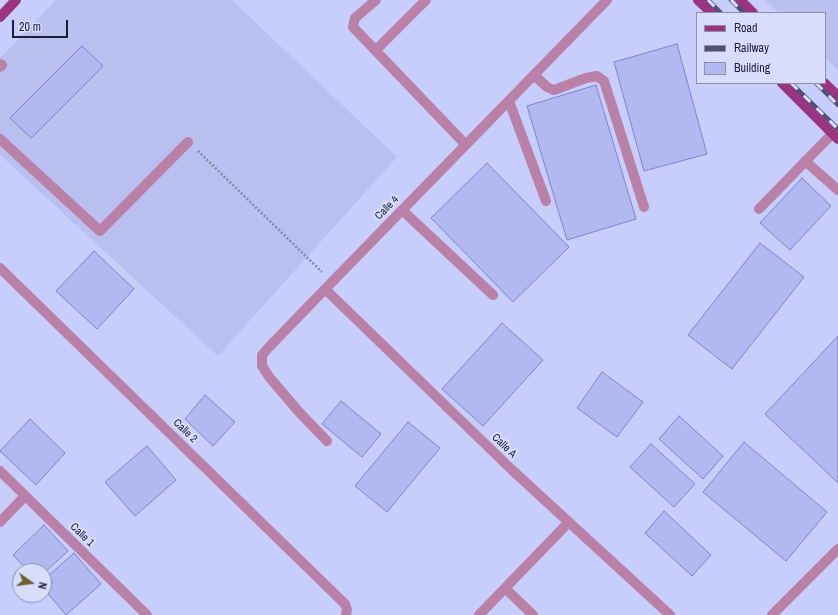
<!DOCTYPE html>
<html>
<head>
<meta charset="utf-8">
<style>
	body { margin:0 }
	#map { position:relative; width:838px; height:615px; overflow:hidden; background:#c8cefb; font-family:"Archivo Narrow",sans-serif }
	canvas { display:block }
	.legend { position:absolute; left:696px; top:12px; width:130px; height:72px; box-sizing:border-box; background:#d8ddfb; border:1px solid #8c90ad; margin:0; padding:5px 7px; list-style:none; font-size:12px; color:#1b1d39 }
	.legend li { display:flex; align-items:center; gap:8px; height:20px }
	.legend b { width:20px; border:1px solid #8c90ad }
	.north { position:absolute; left:12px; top:563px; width:40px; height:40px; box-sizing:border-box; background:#d8ddfb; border:1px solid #8c90ad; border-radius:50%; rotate:104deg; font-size:11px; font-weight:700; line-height:16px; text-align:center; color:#1b1d39 }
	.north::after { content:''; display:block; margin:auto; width:14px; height:18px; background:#6b622e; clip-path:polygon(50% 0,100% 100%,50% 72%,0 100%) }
	.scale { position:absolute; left:12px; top:20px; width:56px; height:18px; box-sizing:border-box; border:2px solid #1b1d39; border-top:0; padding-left:5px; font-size:12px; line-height:14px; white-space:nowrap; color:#1b1d39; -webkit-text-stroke:3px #d8ddfb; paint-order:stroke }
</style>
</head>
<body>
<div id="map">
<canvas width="838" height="615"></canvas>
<ul class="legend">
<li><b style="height:5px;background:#9a3481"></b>Road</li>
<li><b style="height:5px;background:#4e5172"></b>Railway</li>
<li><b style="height:11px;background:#b2b9f0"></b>Building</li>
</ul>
<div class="north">N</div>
<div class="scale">20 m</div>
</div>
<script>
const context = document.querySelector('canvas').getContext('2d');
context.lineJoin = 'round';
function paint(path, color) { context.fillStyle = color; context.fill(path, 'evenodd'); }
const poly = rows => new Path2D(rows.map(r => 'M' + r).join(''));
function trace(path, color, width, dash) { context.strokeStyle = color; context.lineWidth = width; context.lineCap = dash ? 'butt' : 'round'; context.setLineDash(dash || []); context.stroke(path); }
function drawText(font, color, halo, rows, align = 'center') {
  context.font = font + ' "Archivo Narrow",sans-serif'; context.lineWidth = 4; context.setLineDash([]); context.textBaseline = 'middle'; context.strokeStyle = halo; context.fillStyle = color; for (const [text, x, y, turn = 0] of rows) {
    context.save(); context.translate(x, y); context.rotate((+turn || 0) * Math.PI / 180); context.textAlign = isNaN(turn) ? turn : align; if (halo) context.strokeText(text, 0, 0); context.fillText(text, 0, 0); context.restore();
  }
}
paint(poly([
	[56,0,232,0,397,157,218,356,0,155,0,58],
	[765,0,838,0,838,70,825,57,825,13,779,13]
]), '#b9c0ef');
const building = poly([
	[677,44,707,154,644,171,614,62,677,44],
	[82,46,103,66,31,138,10,118,82,46],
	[596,85,636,219,567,240,527,106,596,85],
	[487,163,569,247,513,302,431,218,487,163],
	[802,178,831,206,790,250,760,223,802,178],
	[760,243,804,277,732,369,688,335,760,243],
	[94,251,134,289,97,329,56,291,94,251],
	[502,323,543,360,483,426,442,389,502,323],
	[838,336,838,483,765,414,838,336],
	[602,372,643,402,617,437,577,408,602,372],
	[205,395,235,422,213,446,185,419,205,395],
	[341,401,381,434,362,457,322,424,341,401],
	[679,416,723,456,703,479,659,439,679,416],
	[30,419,65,453,36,485,0,451,30,419],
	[408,422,440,448,387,512,355,486,408,422],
	[744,442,827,512,786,561,703,492,744,442],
	[651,444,695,484,674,507,630,467,651,444],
	[147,446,176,480,135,516,105,482,147,446],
	[664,511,711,555,692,576,645,533,664,511],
	[44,525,68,551,44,573,44,571,28,571,13,555,44,525],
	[74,553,101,584,66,615,45,590,53,582,48,576,74,553]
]);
paint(building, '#b2b9f0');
trace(building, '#7d84c9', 1);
trace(poly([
	[198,151,322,272]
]), '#8186ac', 2.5, [2, 2]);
trace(poly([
	[376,0,355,18,353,27,466,145],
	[376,50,426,0],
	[0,64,2,65,0,67],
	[534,75,547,87,554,90,586,78,597,76,604,81,644,207],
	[509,101,546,201],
	[0,139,100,231,188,142],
	[805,161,838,190],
	[759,209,832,134],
	[402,210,493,295],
	[0,268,345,604,347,610,346,615],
	[325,289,511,469,670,615],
	[327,441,299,412,270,378,262,366,262,355,270,346,332,282,607,0],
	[0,471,147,615],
	[0,522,25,496],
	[505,588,533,615],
	[479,615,569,522],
	[772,615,838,549]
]), '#b981a7', 10);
trace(poly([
	[698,0,712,13],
	[740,0,753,13],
	[0,17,16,0],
	[782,83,838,139],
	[824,83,838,96]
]), '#9a3481', 10);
const rail = poly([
	[708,0,721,13],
	[731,0,744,13],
	[791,83,838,129],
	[816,83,838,105]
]);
trace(rail, '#4e5172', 4.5);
trace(rail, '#d8ddfb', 3, [9]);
drawText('11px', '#1b1d39', '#d8ddfb', [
	["Calle 4",387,208,-46],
	["Calle 2",185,431,44],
	["Calle A",504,446,44],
	["Calle 1",82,535,44]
]);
</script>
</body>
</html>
